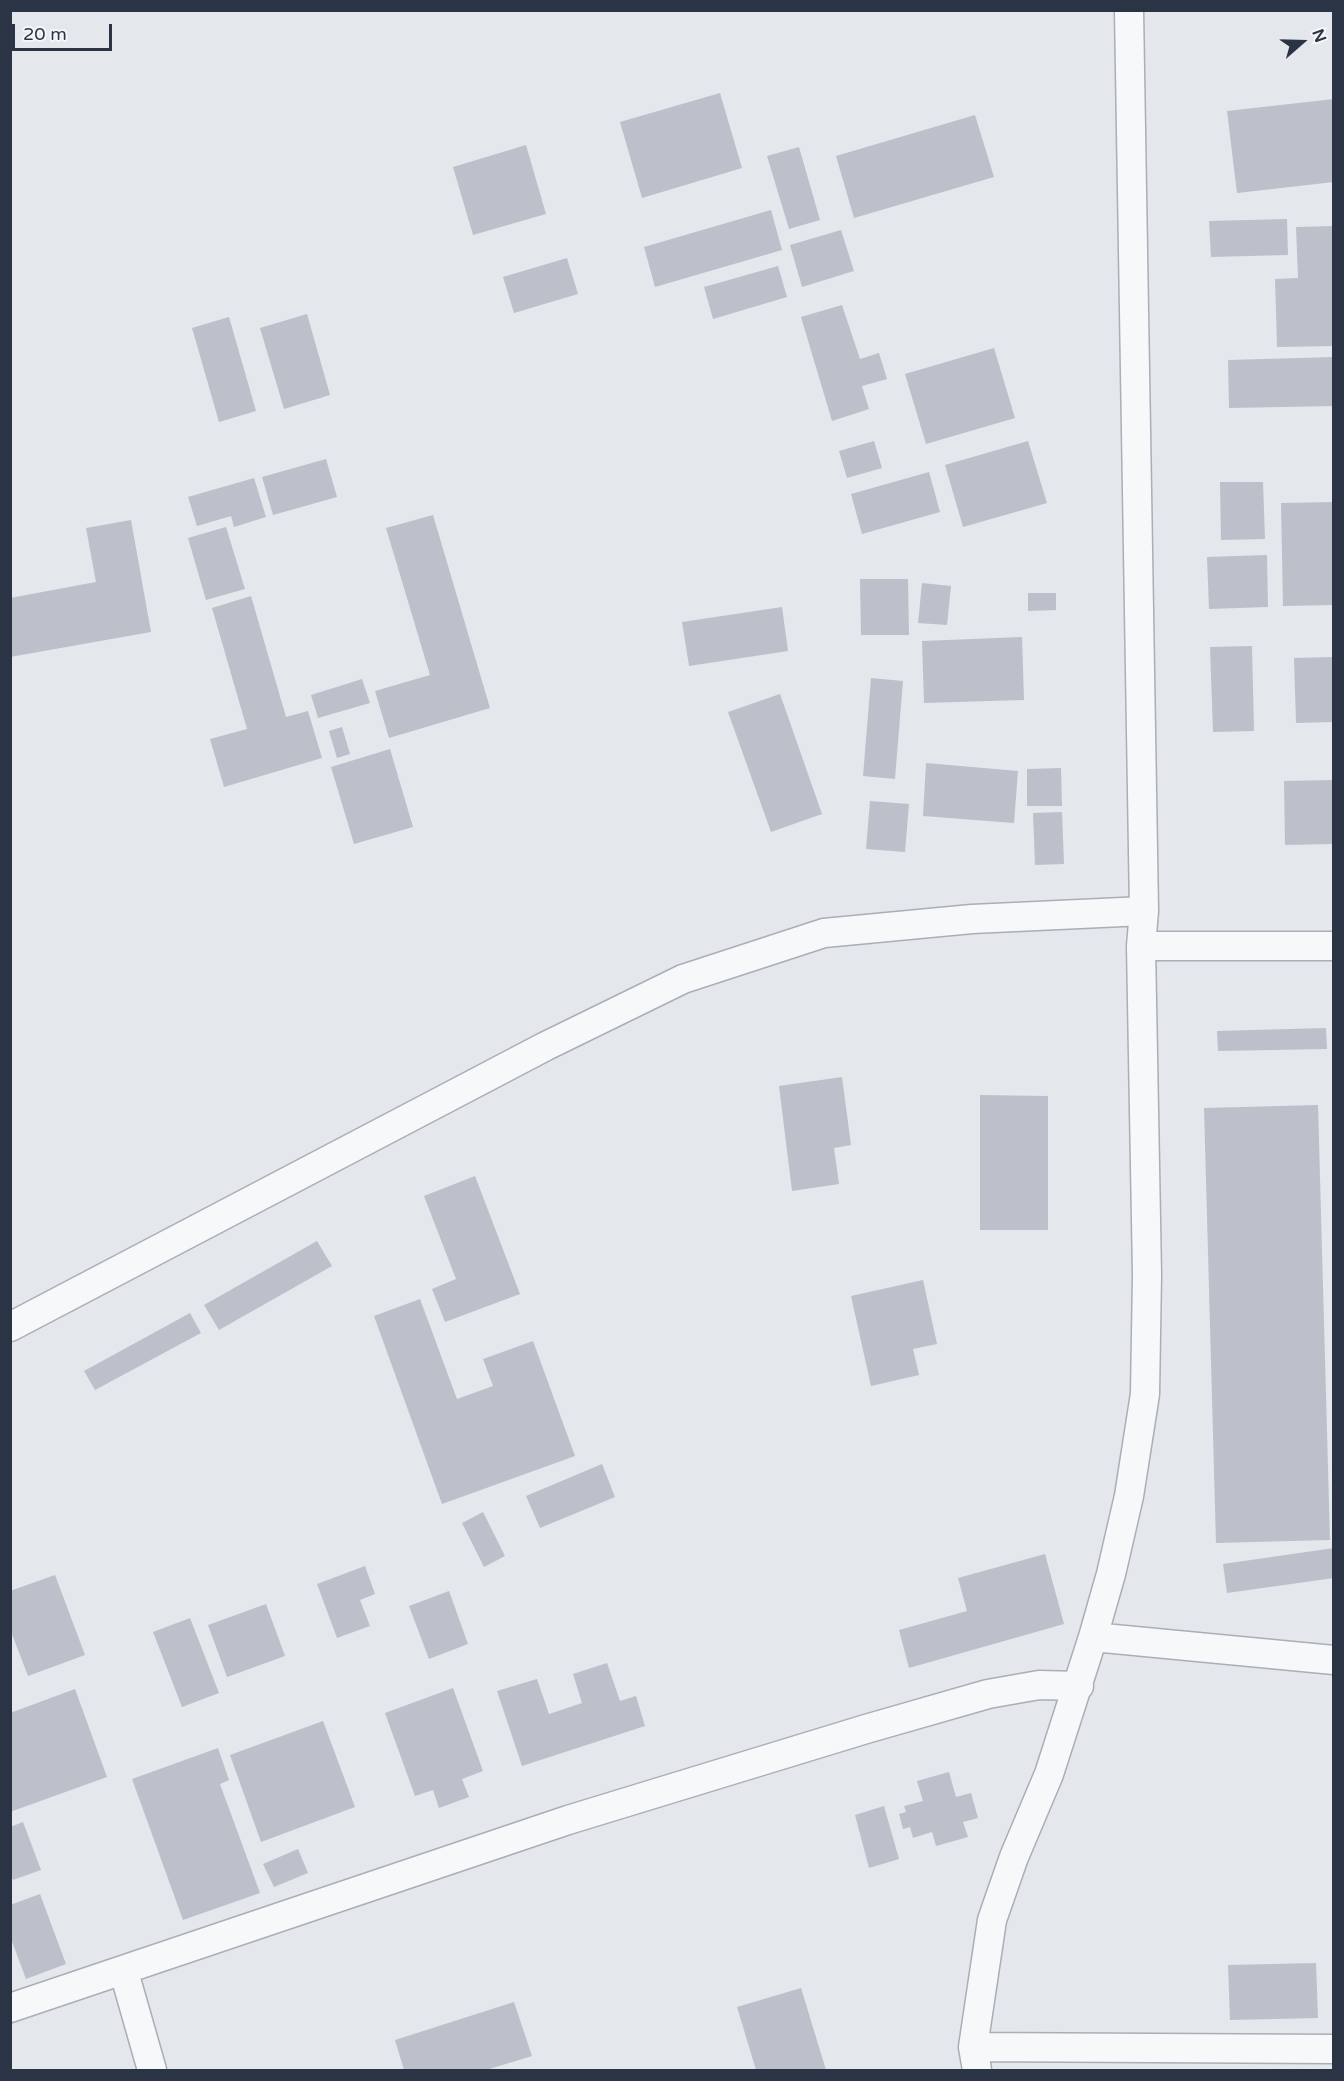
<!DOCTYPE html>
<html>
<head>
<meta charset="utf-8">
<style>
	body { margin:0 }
	#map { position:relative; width:1344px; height:2081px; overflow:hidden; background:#e4e7ec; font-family:"Varela Round",sans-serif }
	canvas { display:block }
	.frame { position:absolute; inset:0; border:12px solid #2b3445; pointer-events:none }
	.north { position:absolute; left:1272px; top:12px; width:60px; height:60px; -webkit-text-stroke:4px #f4f6f9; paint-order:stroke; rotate:70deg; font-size:16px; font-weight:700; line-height:24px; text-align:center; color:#2b3445 }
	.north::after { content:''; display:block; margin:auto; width:21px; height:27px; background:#2b3445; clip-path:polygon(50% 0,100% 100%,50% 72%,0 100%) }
	.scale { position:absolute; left:12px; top:24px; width:100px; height:27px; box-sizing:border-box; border:3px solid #2b3445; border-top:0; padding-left:8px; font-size:18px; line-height:21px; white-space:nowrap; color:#2b3445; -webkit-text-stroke:4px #f4f6f9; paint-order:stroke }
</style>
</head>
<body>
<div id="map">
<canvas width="1344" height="2081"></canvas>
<div class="frame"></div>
<div class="north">N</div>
<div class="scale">20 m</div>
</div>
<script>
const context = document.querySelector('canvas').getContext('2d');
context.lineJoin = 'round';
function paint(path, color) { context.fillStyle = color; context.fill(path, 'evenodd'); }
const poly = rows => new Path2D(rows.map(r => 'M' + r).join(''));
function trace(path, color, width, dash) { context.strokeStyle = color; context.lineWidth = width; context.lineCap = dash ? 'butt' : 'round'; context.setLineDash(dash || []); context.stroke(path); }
paint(poly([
	[720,93,742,168,642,198,620,122],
	[1334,99,1334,182,1237,193,1227,111],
	[975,115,994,177,854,218,836,156],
	[526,145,546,214,473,235,453,167],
	[799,147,820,220,789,229,767,156],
	[771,210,782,250,655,287,644,247],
	[1287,219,1288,255,1211,257,1209,221],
	[1334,226,1334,346,1277,347,1275,279,1298,278,1296,227],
	[841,230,854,271,802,287,790,245],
	[567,258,578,294,514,313,503,277],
	[778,266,787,297,713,319,704,287],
	[842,305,860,359,879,353,887,379,862,386,869,409,832,421,801,317],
	[307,314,330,395,284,409,260,328],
	[229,317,256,411,219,422,192,328],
	[994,348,1015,418,926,444,905,374],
	[1334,357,1334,406,1229,408,1228,360],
	[874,441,882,468,847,478,839,451],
	[1028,441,1047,503,963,527,945,465],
	[326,459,337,497,273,515,262,477],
	[929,472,940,512,862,534,851,494],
	[254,478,266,517,234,527,231,516,197,526,188,497],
	[1220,482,1263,482,1265,539,1221,540],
	[1334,502,1334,605,1283,606,1281,503],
	[433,515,490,708,389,738,375,691,430,675,386,528],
	[131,520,151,632,10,657,10,598,96,582,86,528],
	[226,527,245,589,206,600,188,538],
	[1267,555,1268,607,1209,609,1207,557],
	[860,579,908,579,909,635,861,635],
	[922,583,951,586,947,625,918,623],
	[1028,593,1056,593,1056,610,1028,611],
	[251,596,286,717,308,711,322,758,224,787,210,739,247,729,212,608],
	[782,607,788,651,689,666,682,622],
	[1022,637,1024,700,924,703,922,641],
	[1252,646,1254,731,1213,732,1210,647],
	[1334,657,1334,722,1296,723,1294,658],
	[871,678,903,681,895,779,863,776],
	[362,679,370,703,318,718,311,695],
	[780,694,822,814,771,832,728,712],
	[342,727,350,754,337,758,329,731],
	[390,749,413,827,354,844,331,767],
	[926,763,1018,771,1014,823,923,816],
	[1061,768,1062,806,1027,806,1027,769],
	[1334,780,1334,844,1285,845,1284,781],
	[870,801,909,804,905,852,866,849],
	[1062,812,1064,864,1035,865,1033,813],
	[1326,1028,1327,1049,1218,1051,1217,1031],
	[842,1077,851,1145,834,1148,839,1184,792,1191,779,1086],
	[980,1095,1048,1096,1048,1230,980,1230],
	[1318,1105,1330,1540,1216,1543,1204,1108],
	[475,1176,520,1294,445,1322,432,1289,456,1279,424,1196],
	[317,1241,332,1266,219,1330,204,1305],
	[923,1280,937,1344,913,1349,919,1375,871,1386,851,1296],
	[420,1299,457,1399,493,1386,483,1359,533,1341,575,1456,442,1504,374,1316],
	[190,1313,201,1333,95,1390,84,1371],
	[602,1464,615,1497,540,1528,526,1496],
	[483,1512,505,1556,484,1567,462,1523],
	[1334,1548,1334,1578,1227,1593,1223,1564],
	[1045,1554,1064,1624,909,1668,899,1630,967,1611,958,1578],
	[365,1566,375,1594,360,1600,370,1626,337,1638,317,1584],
	[55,1575,85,1655,28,1676,10,1629,10,1591],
	[449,1591,468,1644,429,1659,409,1606],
	[266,1604,285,1656,227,1677,208,1625],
	[190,1618,219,1693,182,1707,153,1632],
	[607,1663,620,1701,636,1696,645,1726,522,1766,497,1691,537,1679,549,1714,582,1703,573,1674],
	[453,1688,483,1771,462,1779,469,1797,439,1808,433,1790,415,1796,385,1713],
	[75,1689,107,1777,10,1812,10,1713],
	[323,1721,355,1807,261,1842,230,1755],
	[218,1748,229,1780,220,1784,260,1893,183,1920,132,1779],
	[949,1772,956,1797,971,1793,978,1818,963,1822,968,1837,936,1846,932,1832,913,1838,910,1827,903,1829,899,1814,906,1812,904,1806,923,1801,917,1781],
	[884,1806,899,1859,869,1868,855,1815],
	[23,1822,41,1870,13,1880,10,1872,10,1827],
	[298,1849,308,1873,274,1887,263,1864],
	[40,1894,66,1964,26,1979,10,1936,10,1905],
	[1316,1963,1318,2018,1230,2020,1228,1965],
	[801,1988,826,2070,756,2070,737,2007],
	[514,2002,532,2056,486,2070,404,2070,395,2040]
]), '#bbc0ca');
const street = poly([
	[1141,946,1334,946],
	[10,1327,546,1046,683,979,824,933,972,919,1144,911],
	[1093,1637,1334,1660],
	[124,1972,152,2070],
	[10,2008,568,1820,866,1729,988,1694,1039,1685,1079,1686],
	[973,2047,1334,2049],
	[977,2070,973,2047,992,1920,1014,1857,1049,1774,1093,1637,1111,1574,1129,1496,1145,1394,1147,1275,1141,946,1144,911,1129,10]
]);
trace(street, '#a9aeb7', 31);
trace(street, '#f7f8fa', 28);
</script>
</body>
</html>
